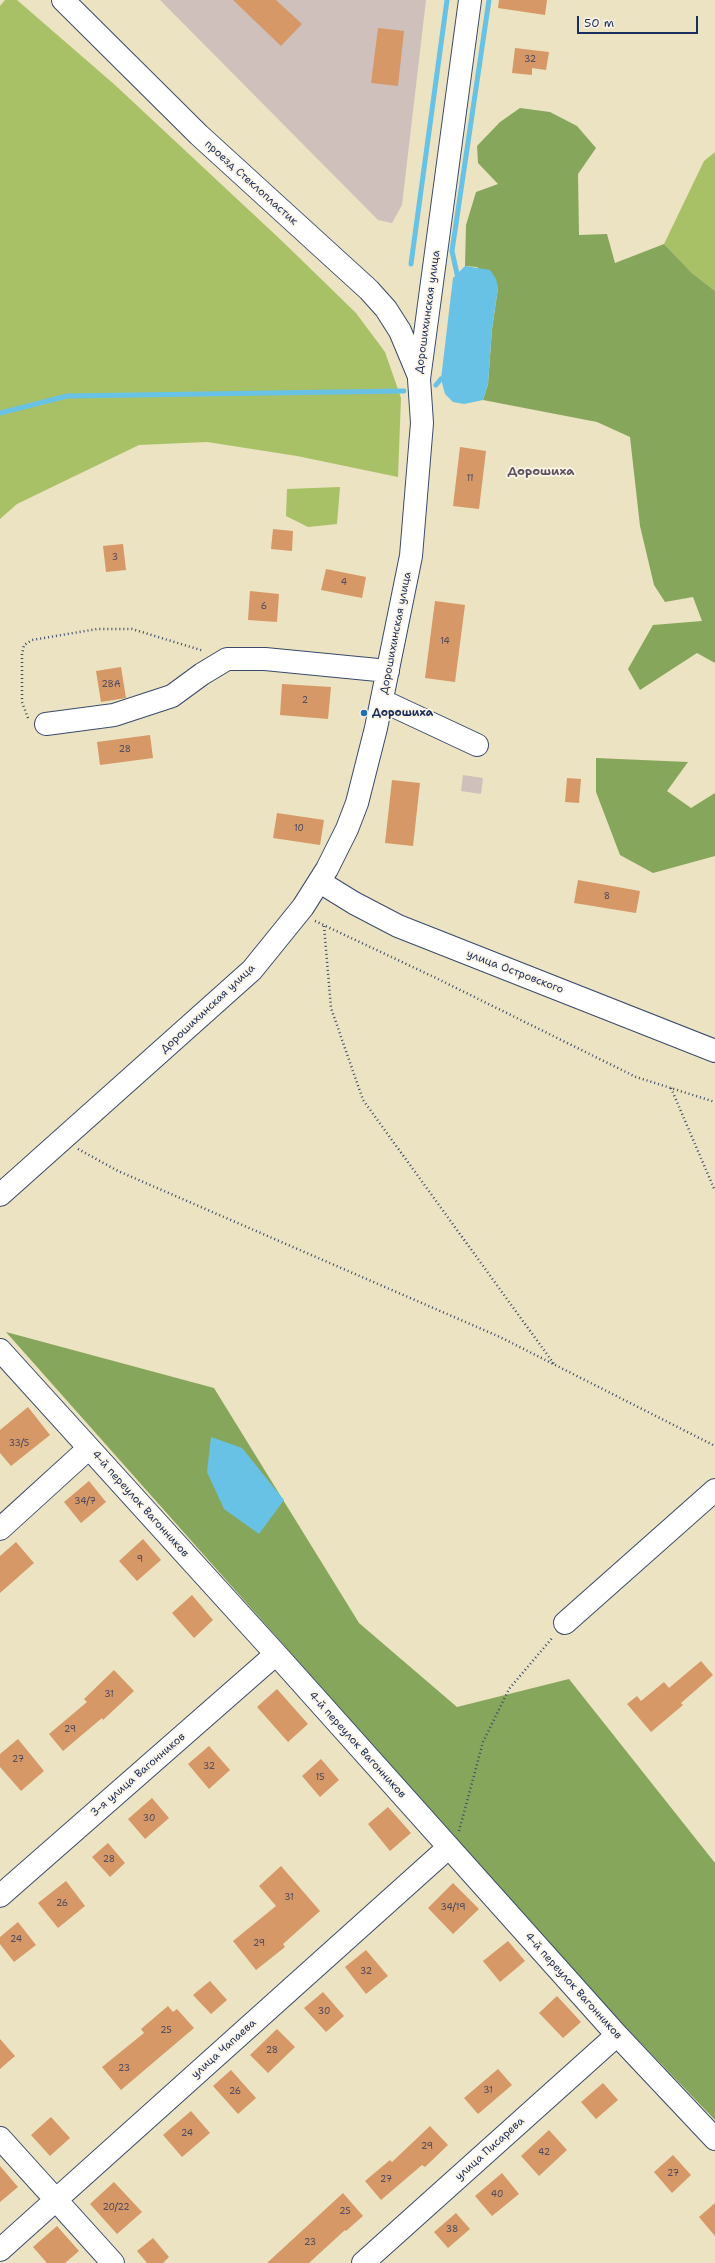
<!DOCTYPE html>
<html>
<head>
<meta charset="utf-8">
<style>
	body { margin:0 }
	#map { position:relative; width:715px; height:2263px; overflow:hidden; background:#ebe3c1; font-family:"Shantell Sans",sans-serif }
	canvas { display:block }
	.scale { position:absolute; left:577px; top:16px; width:121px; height:18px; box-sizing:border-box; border:2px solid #1b2f5e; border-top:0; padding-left:5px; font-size:12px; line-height:14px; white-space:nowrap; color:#1b2f5e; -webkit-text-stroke:3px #fcf5e5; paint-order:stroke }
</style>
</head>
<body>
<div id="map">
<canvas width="715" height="2263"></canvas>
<div class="scale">50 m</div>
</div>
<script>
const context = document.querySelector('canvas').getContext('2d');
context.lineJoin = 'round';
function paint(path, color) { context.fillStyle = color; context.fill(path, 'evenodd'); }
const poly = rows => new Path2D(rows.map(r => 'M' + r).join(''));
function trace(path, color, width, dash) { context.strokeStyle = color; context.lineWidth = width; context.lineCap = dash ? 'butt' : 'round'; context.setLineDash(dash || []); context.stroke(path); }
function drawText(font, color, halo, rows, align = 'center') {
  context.font = font + ' "Shantell Sans",sans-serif'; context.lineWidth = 3.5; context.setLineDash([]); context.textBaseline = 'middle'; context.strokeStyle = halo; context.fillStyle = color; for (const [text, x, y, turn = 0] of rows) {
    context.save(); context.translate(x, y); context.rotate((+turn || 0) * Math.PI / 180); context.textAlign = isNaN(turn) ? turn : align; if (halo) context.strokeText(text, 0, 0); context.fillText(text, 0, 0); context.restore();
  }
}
paint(poly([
	[160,0,426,0,402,205,392,223,378,220],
	[463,775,483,778,481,794,461,791]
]), '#d0c0bc');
paint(poly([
	[5,0,17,0,115,85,282,241,356,313,385,352,401,398,398,477,297,456,207,442,139,445,17,504,0,519,0,6],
	[715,152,715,291,692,273,664,244,704,161],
	[340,487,337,524,308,527,286,516,287,489]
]), '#a9c166');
paint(poly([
	[520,108,550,112,577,126,596,148,578,174,579,235,607,234,615,263,664,244,692,273,715,291,715,663,697,653,640,690,628,669,653,625,702,621,693,597,665,602,654,585,640,526,630,437,597,422,483,400,488,384,492,329,498,288,477,267,465,266,466,225,476,192,498,184,478,163,477,146,500,122],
	[596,758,688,762,667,791,691,808,715,793,715,856,653,873,620,855,596,792],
	[6,1332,214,1388,359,1623,457,1707,569,1679,715,1863,715,2120,590,1990]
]), '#86a75b');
paint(poly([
	[465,266,490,270,496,279,498,288,492,329,488,384,483,400,464,404,453,402,445,394,441,379,453,278],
	[211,1437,242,1448,284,1500,259,1534,224,1509,207,1472]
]), '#68c2e5');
trace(poly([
	[411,264,447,0],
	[457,274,452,251,489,0],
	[436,385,441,379],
	[0,413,67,396,404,391]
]), '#68c2e5', 5);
paint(poly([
	[233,0,276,0,302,24,281,46],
	[499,0,547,0,545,15,498,8],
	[378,28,404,31,398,86,371,83],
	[515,48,549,52,546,70,532,68,532,75,512,73],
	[460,447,486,451,479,509,453,506],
	[273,529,293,531,292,551,271,549],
	[123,544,126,570,106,572,103,546],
	[326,569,366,577,362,598,321,590],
	[250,591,279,594,277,622,248,620],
	[435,601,465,605,455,682,425,678],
	[121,667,126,698,101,702,96,671],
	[282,684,331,687,328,719,280,715],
	[150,735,153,758,100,765,97,742],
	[567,778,581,779,579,803,565,802],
	[392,780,420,783,413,846,385,843],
	[277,813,324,820,320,845,273,838],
	[578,880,640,891,636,913,574,903],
	[28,1407,50,1435,11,1466,0,1453,0,1430],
	[89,1481,106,1502,81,1523,64,1502],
	[143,1539,161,1560,137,1581,119,1561],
	[16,1542,34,1563,0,1593,0,1556],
	[192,1595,213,1620,194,1638,172,1613],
	[701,1661,713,1675,681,1703,683,1705,651,1732,627,1704,637,1696,641,1701,664,1682,669,1688],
	[114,1670,134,1691,103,1720,102,1718,63,1751,49,1734,87,1702,84,1699],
	[277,1689,308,1724,288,1742,257,1707],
	[18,1739,44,1771,21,1791,0,1767,0,1754],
	[209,1746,230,1770,209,1789,188,1764],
	[321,1759,339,1780,320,1797,302,1776],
	[152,1798,169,1818,145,1839,128,1819],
	[388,1807,411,1833,390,1851,368,1824],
	[108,1843,125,1863,110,1877,92,1857],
	[281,1866,320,1911,283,1944,285,1947,256,1970,233,1941,276,1906,259,1886],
	[66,1881,85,1906,58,1928,38,1903],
	[453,1883,479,1909,453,1934,428,1908],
	[18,1922,36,1945,14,1962,0,1944,0,1937],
	[508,1941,525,1961,500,1982,483,1961],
	[366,1950,388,1976,366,1994,345,1967],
	[210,1981,227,2000,211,2014,193,1995],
	[323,1992,344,2016,326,2032,304,2008],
	[557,1996,581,2022,563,2038,539,2013],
	[168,2006,173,2012,177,2009,194,2028,121,2090,102,2067,144,2033,141,2029],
	[277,2029,295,2047,268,2073,250,2055],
	[0,2039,15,2056,0,2069],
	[498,2069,512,2085,478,2114,464,2098],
	[231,2070,256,2098,238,2114,213,2086],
	[603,2083,618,2100,596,2119,581,2102],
	[191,2111,210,2133,182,2157,163,2135],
	[51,2117,70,2138,50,2156,31,2135],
	[430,2126,448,2145,425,2167,422,2165,381,2200,365,2181,390,2160,392,2162],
	[549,2130,567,2150,539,2176,521,2156],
	[673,2155,691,2175,672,2193,654,2172],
	[0,2166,18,2187,0,2202],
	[502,2173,519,2194,492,2216,475,2196],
	[114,2182,142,2212,117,2234,90,2204],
	[343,2193,363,2216,346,2231,345,2230,309,2263,267,2263],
	[715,2203,715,2236,699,2217],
	[456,2213,470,2229,448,2248,434,2232],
	[57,2226,79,2251,65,2263,47,2263,33,2247],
	[153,2238,169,2257,163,2263,147,2263,137,2251]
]), '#d69866');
const minor = poly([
	[63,0,199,135,369,290,386,309,400,331,418,374],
	[383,701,477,745],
	[46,724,114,715,172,696,202,674,227,659,265,659,388,671],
	[320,882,354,903,398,926,715,1051],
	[0,1195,252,970,303,907,327,869,347,829,357,803,376,728,411,556,422,423,419,379,470,0],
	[0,1350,276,1654,617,2035,715,2139],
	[0,1529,89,1448],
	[565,1623,715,1490],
	[0,1896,276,1654],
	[0,2138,113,2263],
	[0,2250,449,1847],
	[363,2263,617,2035]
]);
trace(minor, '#3a4a6d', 24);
trace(poly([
	[28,718,22,702,22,654,24,645,32,640,97,629,132,629,204,651],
	[315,921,436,978,636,1077,715,1102],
	[324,926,331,1008,363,1100,554,1364],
	[671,1088,715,1191],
	[78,1149,118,1171,500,1337,715,1446],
	[459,1831,483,1742,509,1689,553,1637]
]), '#3a4a6d', 2.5, [1, 3]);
trace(minor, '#fff', 22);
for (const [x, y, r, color] of [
	[364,713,4,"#1f6fb2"]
]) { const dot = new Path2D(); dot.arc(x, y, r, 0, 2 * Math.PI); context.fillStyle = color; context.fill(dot); trace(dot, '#fcf5e5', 1.5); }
drawText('9px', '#4a4960', null, [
	["32",530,60],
	["11",470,479],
	["3",115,558],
	["4",344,583],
	["6",264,607],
	["14",445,642],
	["28А",111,685],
	["2",305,701],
	["28",125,750],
	["10",299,829],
	["8",607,897],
	["33/5",19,1444],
	["34/7",85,1502],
	["9",140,1560],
	["31",109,1695],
	["29",70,1730],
	["27",18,1760],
	["32",209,1767],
	["15",320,1778],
	["30",149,1819],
	["28",109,1860],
	["31",289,1898],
	["26",62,1904],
	["34/19",453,1908],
	["24",16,1940],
	["29",259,1944],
	["32",366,1972],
	["30",324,2012],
	["25",166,2031],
	["28",272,2051],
	["23",124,2069],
	["31",488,2091],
	["26",235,2092],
	["24",187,2134],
	["29",427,2147],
	["42",544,2153],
	["27",673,2174],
	["27",386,2180],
	["40",497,2195],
	["20/22",116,2208],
	["25",345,2212],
	["38",452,2230],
	["23",310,2243]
]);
drawText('11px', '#1b2f5e', '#fcf5e5', [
	["проезд Стеклопластик",251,183,42],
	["Дорошихинская улица",428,312,-82],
	["Дорошихинская улица",396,633,-79],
	["улица Островского",515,972,21],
	["Дорошихинская улица",208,1009,-43],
	["4-й переулок Вагонников",140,1504,48],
	["4-й переулок Вагонников",357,1745,48],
	["3-я улица Вагонников",138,1775,-41],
	["4-й переулок Вагонников",573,1986,48],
	["улица Чапаева",224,2049,-42],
	["улица Писарева",490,2149,-42]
]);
drawText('bold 11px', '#1b2f5e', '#fcf5e5', [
	["Дорошиха",372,713]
], 'left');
drawText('bold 12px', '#5c5461', '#fcf5e5', [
	["Дорошиха",541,472]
]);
</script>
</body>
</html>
